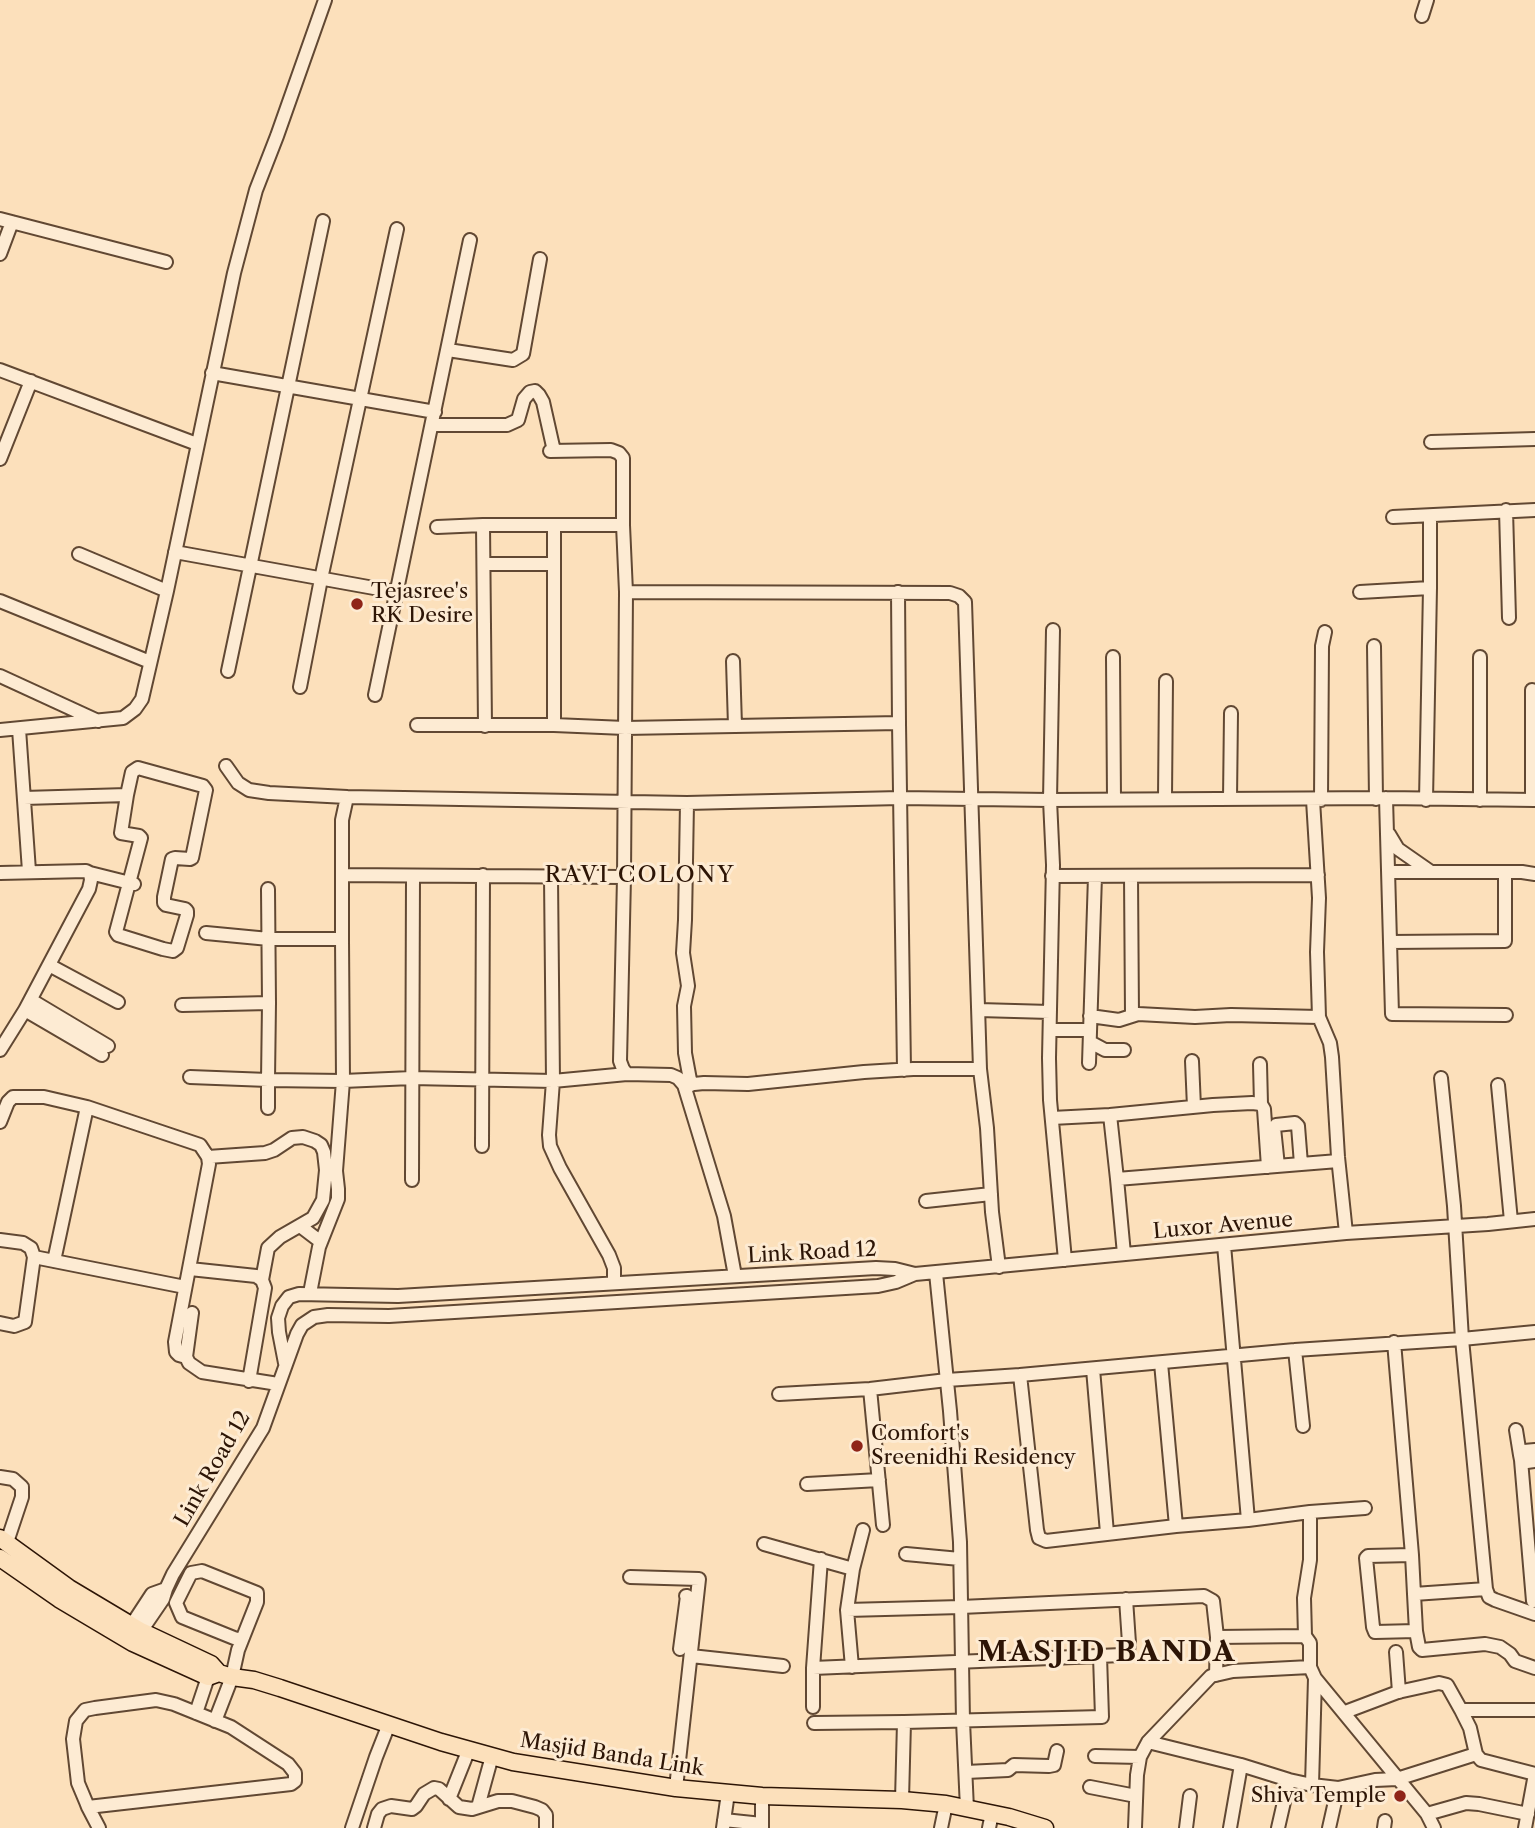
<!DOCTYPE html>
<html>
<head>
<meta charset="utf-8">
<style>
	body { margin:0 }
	canvas { display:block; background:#fce0bb }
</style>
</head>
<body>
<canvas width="1535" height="1828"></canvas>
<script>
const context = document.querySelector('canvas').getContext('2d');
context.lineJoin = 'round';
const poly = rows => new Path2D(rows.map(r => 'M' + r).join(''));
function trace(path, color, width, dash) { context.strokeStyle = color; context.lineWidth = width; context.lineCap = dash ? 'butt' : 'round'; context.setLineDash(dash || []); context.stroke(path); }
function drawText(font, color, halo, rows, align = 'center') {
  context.font = font + ' "Libre Caslon Text",serif'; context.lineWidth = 6; context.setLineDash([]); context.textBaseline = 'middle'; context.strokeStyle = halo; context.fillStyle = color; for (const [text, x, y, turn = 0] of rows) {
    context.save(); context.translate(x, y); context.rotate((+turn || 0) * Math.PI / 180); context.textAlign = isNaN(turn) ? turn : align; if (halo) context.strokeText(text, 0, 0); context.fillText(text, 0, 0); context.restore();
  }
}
const minor = poly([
	[1422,16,1427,0],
	[0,219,166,262],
	[0,254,12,222],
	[448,350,513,360,523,354,540,259],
	[0,370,197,444],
	[212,373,435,412],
	[432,425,507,425,518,420,524,399,530,392,535,391,539,395,543,402,554,451],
	[1431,442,1535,439],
	[550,451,611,450,619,453,623,458,623,525,626,592,624,877,620,1061,623,1069,627,1074,671,1075,678,1078,684,1085],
	[0,459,31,381],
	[1506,510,1509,618],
	[1393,517,1535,510],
	[483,525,485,726],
	[437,527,483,525,623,525],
	[175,552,396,592],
	[79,554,167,591],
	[484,564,554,564,554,725],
	[554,564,554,525],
	[626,592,950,593,959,596,965,602,980,1069],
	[898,592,899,723],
	[1360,592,1430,588,1430,516],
	[0,601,150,662],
	[1053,630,1050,800,1053,865,1049,1058,1050,1100,1065,1260],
	[1374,646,1376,799],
	[1113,657,1114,799],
	[733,661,735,726],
	[228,671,323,221],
	[0,676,98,721],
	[300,687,321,579,397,229],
	[1532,690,1532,800],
	[375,695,470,240],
	[417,725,554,725,625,728,899,723,904,1070],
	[19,729,29,871],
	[0,730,123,718,135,709,142,699,167,591,234,273,256,190,277,136,325,0],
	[226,766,238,783,249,790,269,793,347,797],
	[24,798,127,795,132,772,138,768,203,786,206,790,192,858,190,859,175,858,172,859,164,897,164,903,166,905,185,909,187,911,187,915,177,948,173,951,163,949,118,935,116,932,141,838,139,836,121,833,127,795],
	[1165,798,1166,681],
	[1386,798,1392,1014,1506,1015],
	[1230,799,1231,713],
	[1313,800,1319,898,1317,952,1319,1017,1330,1043,1332,1057,1338,1157,1346,1233],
	[1321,800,1322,646,1325,632],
	[1426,800,1430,588],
	[1480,800,1480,657],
	[687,803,685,920,683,953,688,986,684,1006,685,1053,691,1085],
	[1389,834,1398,849,1431,872],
	[1389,872,1522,872,1535,874],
	[0,873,86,871,90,873,91,880,89,889,25,1010,0,1050],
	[90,873,134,884],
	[342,875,624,877],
	[1052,876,1318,875],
	[1131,876,1132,1015],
	[551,877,553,1081,549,1135,550,1146,560,1168,609,1255,614,1268,614,1283],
	[268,889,269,1003],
	[206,933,269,939,342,939,343,1081,336,1171,338,1189,338,1199,319,1247,310,1293],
	[342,939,342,820,347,797,687,803,900,798,1050,800,1386,798,1535,800],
	[1390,942,1505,941,1505,872],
	[49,965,118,1002],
	[31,1000,108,1046],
	[182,1005,269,1003,268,1080,343,1081,412,1078,553,1081,627,1074],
	[25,1010,102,1055],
	[979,1010,1050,1012],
	[1090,1016,1119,1020,1138,1014,1195,1017,1231,1015,1319,1017],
	[1050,1030,1090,1030],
	[1090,1042,1105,1050,1124,1050],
	[1192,1061,1194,1107],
	[1089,1063,1095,876],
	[1260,1064,1261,1104],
	[190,1077,268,1080,268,1108],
	[1441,1078,1454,1206,1462,1339,1486,1589,1489,1597,1495,1600,1535,1614],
	[1498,1085,1511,1221],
	[1052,1118,1110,1115],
	[0,1122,8,1102,13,1097,44,1097,87,1107,200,1145,208,1157,209,1164,175,1342,176,1352,179,1355,186,1357],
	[482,1146,483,875],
	[208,1157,265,1153,274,1150,292,1138,303,1137,315,1141,321,1145,324,1152,326,1170,323,1200,313,1218,280,1237,268,1248,262,1280],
	[1278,1166,1274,1128,1276,1125,1295,1123,1298,1126,1301,1164],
	[1268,1167,1264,1109,1261,1104,1252,1103,1213,1105,1110,1115,1117,1179,1338,1161],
	[1117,1179,1124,1254],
	[412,1180,413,876],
	[926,1201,991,1194],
	[300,1226,321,1242],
	[0,1240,23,1243,31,1248,34,1257,25,1322,14,1326,0,1323],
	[1224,1245,1248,1520],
	[34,1257,185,1287],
	[54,1261,87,1107],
	[190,1269,256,1276,262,1280,265,1288,249,1381],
	[936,1273,950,1411,960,1542,963,1721,967,1809],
	[735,1276,724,1216,684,1085,704,1083,748,1084,864,1072,913,1069,980,1069,987,1128,992,1212,999,1267],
	[192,1313,186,1357,189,1363,202,1372,278,1384],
	[1394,1342,1412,1555,1414,1594,1486,1589],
	[1295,1350,1303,1426],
	[285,1363,279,1332,278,1318,282,1306,289,1297,299,1294,398,1296,876,1268,895,1269,915,1274],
	[1161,1363,1176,1526],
	[1093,1369,1107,1533],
	[1020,1375,1037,1530,1039,1538,1046,1541,1176,1526,1248,1520,1310,1512,1365,1508],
	[870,1389,883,1525],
	[779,1394,870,1389,947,1380,1020,1375,1295,1350,1462,1339,1535,1332],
	[1516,1430,1520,1455],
	[1535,1450,1524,1451,1520,1455,1521,1460,1527,1462,1535,1461],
	[1521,1460,1533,1601],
	[0,1477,13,1479,22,1487,22,1497,7,1542],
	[807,1484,879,1480],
	[1310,1512,1310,1560,1304,1598,1305,1636,1310,1643,1310,1667,1315,1678,1427,1814,1434,1828],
	[764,1544,853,1569],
	[906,1554,960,1559],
	[1412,1555,1368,1556,1366,1558,1373,1627,1375,1632,1416,1631,1419,1647,1422,1650,1485,1644,1500,1647,1510,1654,1515,1661,1535,1668],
	[630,1577,699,1579,676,1788],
	[1414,1594,1416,1631],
	[847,1610,961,1607,1204,1596,1213,1601,1217,1637,1305,1636],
	[131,1626,152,1594,166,1589],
	[137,1637,163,1599,166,1589,173,1574,263,1428,297,1334,302,1325,314,1317,328,1315,389,1316,878,1286,896,1282,915,1274,1346,1233,1488,1224,1535,1219],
	[680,1649,687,1596,686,1596],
	[1396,1652,1399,1692],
	[691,1656,783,1666],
	[852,1667,847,1610,853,1569,863,1530],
	[813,1668,1122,1655,1128,1651,1129,1643,1126,1599],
	[1216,1675,1217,1637],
	[813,1707,813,1668,821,1559],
	[1535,1710,1461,1710,1470,1728,1476,1754,1481,1760,1535,1774],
	[1345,1712,1398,1692,1439,1683,1447,1685,1461,1710],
	[196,1713,208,1677],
	[215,1721,232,1677,238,1650,257,1602,257,1593,202,1571,191,1573,176,1603,182,1617,234,1638,242,1640],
	[814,1723,904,1722,1102,1717,1100,1656],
	[1148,1742,1241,1765,1289,1780,1312,1785,1338,1788,1375,1780,1397,1779,1476,1754],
	[1095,1756,1140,1757],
	[966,1772,1008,1770,1014,1765,1049,1766,1054,1765,1057,1751],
	[1312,1785,1315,1678],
	[1090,1787,1136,1796],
	[449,1799,469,1749],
	[902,1800,904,1722],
	[88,1807,291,1784,295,1781,295,1773,288,1764,231,1727,174,1704,156,1700,95,1708,85,1710,76,1721,73,1739,78,1783,86,1802,88,1807,99,1828],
	[478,1807,492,1756],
	[1427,1814,1466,1803,1479,1804,1528,1814],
	[724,1820,762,1824],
	[352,1828,376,1757,389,1724],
	[374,1828,378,1814,382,1809,391,1806,412,1809,416,1806,424,1794,434,1788,439,1789,459,1807,472,1809,498,1801,512,1801,535,1807,542,1810,546,1815,546,1828],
	[723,1828,728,1793],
	[762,1828,762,1796],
	[941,1828,946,1804],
	[989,1828,992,1813],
	[1135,1828,1137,1775,1140,1757,1148,1742,1211,1676,1233,1671,1310,1667],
	[1186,1828,1190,1796],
	[1230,1828,1241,1765],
	[1278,1828,1289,1780],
	[1329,1828,1338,1788],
	[1384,1828,1385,1821],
	[1525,1828,1535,1774]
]);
const major = poly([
	[0,1538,69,1588,141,1631,211,1664,219,1673,232,1677,254,1680,280,1688,441,1742,513,1762,676,1788,762,1796,902,1800,946,1804,1009,1817,1045,1828],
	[0,1558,59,1599,133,1643,208,1677,219,1673]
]);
trace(minor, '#614833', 16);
trace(major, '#2d1506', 19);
trace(minor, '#fdebd3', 12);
trace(major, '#fce0bb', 16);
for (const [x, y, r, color] of [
	[357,604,7,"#8f2418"],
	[857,1446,7,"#8f2418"],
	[1400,1796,7,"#8f2418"]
]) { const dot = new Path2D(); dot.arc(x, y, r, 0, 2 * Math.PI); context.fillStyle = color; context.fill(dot); trace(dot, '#fdebd3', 2.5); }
drawText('21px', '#2d1506', '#fdebd3', [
	["Tejasree's",371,592],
	["RK Desire",371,616],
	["Comfort's",871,1434],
	["Sreenidhi Residency",871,1458],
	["Shiva Temple",1386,1796,"right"]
], 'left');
drawText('21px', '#2d1506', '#fdebd3', [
	["Luxor Avenue",1223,1226,-5],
	["Link Road 12",812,1253,-3],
	["Link Road 12",213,1469,-60],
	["Masjid Banda Link",612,1755,9]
]);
context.letterSpacing = '2px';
drawText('23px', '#2d1506', '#fdebd3', [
	["RAVI COLONY",640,875]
]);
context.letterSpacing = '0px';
context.letterSpacing = '2px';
drawText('bold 28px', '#2d1506', '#fdebd3', [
	["MASJID BANDA",1107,1653]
]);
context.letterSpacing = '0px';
</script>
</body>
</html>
